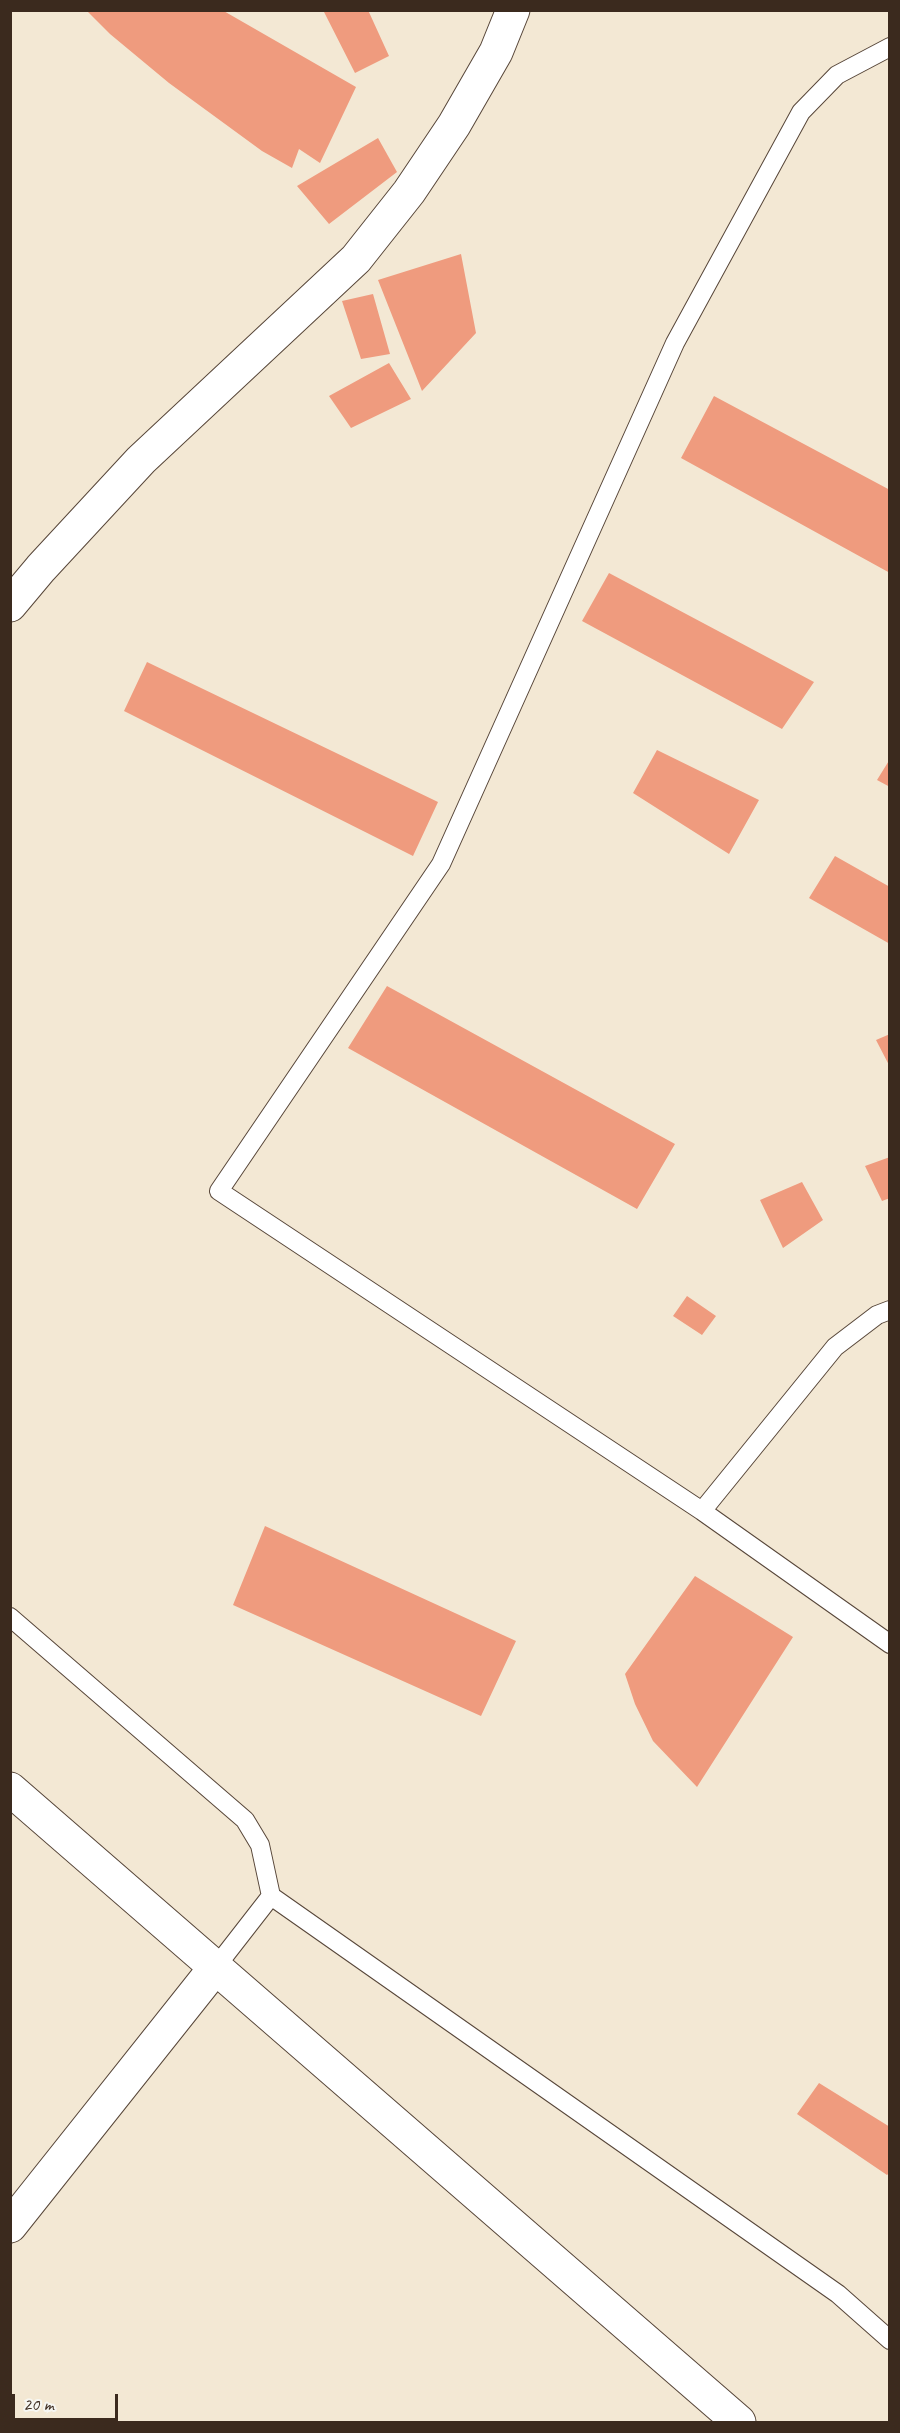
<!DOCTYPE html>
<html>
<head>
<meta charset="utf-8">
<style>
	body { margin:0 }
	#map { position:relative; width:900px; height:2433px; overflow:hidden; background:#f3e8d4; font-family:Caveat,sans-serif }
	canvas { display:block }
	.frame { position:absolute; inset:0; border:12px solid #3b2a1e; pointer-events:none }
	.scale { position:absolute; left:12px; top:2394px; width:106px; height:27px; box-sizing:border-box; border:3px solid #3b2a1e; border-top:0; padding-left:8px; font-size:18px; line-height:21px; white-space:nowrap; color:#3b2a1e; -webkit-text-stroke:4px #f6f6f2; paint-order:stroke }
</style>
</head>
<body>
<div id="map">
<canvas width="900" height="2433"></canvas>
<div class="frame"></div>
<div class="scale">20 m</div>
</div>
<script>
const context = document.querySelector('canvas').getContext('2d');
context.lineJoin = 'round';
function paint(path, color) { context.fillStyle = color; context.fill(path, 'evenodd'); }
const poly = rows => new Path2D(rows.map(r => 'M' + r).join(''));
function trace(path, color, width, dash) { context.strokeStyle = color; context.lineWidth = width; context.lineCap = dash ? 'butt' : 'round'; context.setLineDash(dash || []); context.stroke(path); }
paint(poly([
	[86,10,222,10,356,87,320,163,299,149,292,168,262,151,169,83,110,34],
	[323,10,368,10,389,56,355,73],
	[378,138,397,172,329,224,297,186],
	[461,254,476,333,422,391,378,280],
	[373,294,390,354,361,359,342,301],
	[389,363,411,399,351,428,329,396],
	[714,396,890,490,890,573,681,458],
	[609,573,814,682,782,729,582,621],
	[147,662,438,802,413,856,124,711],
	[657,750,759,800,729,854,633,793],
	[890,759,890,787,877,780],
	[835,856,890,887,890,944,809,898],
	[387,986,675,1144,637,1209,348,1048],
	[890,1034,890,1067,876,1040],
	[890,1157,890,1198,882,1201,865,1166],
	[802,1182,823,1220,783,1248,760,1200],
	[687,1296,716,1316,702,1335,673,1316],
	[265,1526,516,1641,481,1716,233,1605],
	[695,1576,793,1637,697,1787,653,1741,635,1704,625,1674],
	[819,2083,890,2127,890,2172,887,2175,797,2114]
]), '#ef9b7e');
const service = poly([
	[890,47,837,75,801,112,675,343,441,864,219,1191,702,1511,890,1644],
	[702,1511,835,1347,877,1315,890,1310],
	[10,1617,245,1820,260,1845,271,1896,838,2294,890,2340],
	[215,1968,271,1896]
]);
const minor = poly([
	[10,1789,739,2422]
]);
const tertiary = poly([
	[10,605,41,568,141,460,356,259,409,192,454,125,496,52,513,10],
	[10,2226,215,1968]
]);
trace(service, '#574639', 20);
trace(minor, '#574639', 35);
trace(tertiary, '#574639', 35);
trace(service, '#fff', 18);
trace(minor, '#fff', 33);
trace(tertiary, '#fff', 33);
</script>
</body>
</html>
